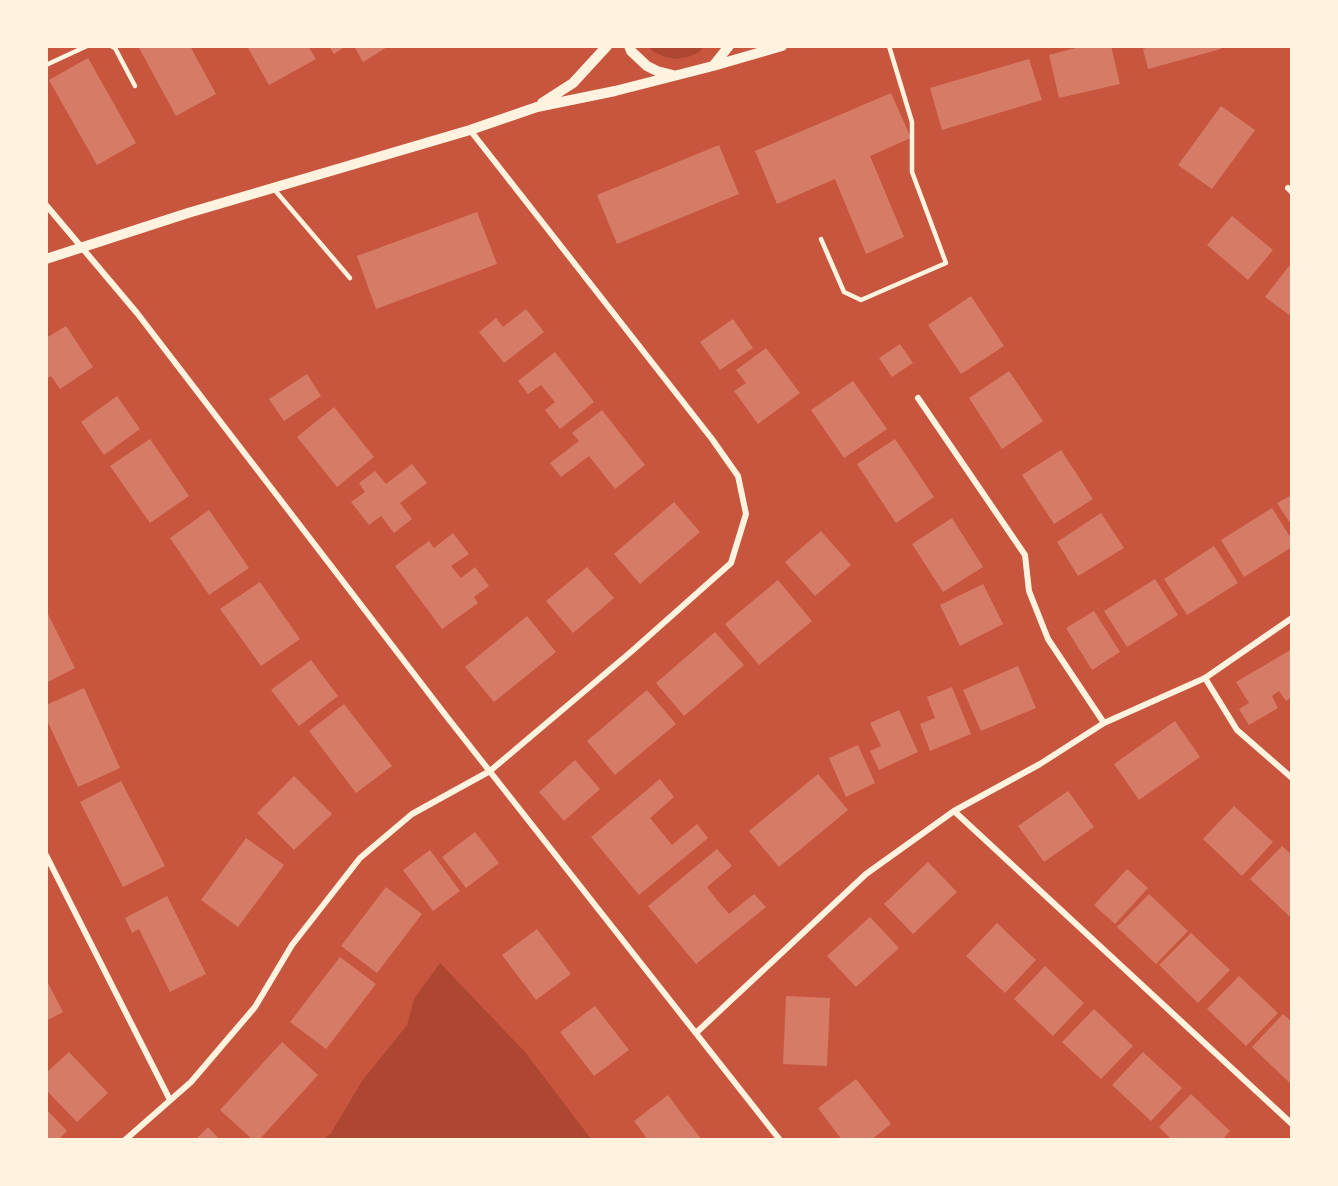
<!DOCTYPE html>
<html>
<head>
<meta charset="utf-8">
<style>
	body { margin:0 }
	#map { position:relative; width:1338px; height:1186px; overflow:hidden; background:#c8553d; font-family:"Work Sans",sans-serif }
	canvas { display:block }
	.frame { position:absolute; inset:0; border:48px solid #fff3e0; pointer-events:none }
</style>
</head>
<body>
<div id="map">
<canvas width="1338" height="1186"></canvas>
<div class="frame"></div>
</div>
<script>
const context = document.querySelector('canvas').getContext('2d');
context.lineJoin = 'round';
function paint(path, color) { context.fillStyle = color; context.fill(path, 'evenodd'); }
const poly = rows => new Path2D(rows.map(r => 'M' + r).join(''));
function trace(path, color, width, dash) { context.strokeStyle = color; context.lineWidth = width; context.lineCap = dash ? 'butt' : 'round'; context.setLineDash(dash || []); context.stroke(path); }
paint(poly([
	[649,47,704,47,699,52,688,57,676,59,665,57,654,52],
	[440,963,525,1052,591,1139,324,1139,331,1133,362,1081,407,1025,414,999]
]), '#ae4732');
paint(poly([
	[138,46,190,46,216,94,176,116],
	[247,46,308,46,316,59,269,85],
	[329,46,346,46,334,54],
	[354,46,389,46,363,62],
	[1111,46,1120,84,1059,98,1049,55,1083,46],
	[1153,46,1221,46,1221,49,1148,69,1143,49],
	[88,58,136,143,97,165,49,80],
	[1029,59,1042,100,942,130,930,88],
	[891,93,911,138,870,156,904,237,866,254,835,179,777,204,755,151],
	[1221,106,1255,130,1212,189,1178,165],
	[719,145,739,194,617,244,597,195],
	[477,212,497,264,376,309,357,256],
	[1232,216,1273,250,1248,280,1207,245],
	[1289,266,1292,268,1292,317,1265,297],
	[971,296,1004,346,961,374,928,325],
	[526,309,544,332,504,363,479,332,496,318,503,327],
	[733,319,753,348,720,370,700,342],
	[66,326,93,367,60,389,51,376,46,379,46,338],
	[900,344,913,363,892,377,879,358],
	[766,348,800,393,758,424,734,391,746,383,736,370],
	[555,352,594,402,560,429,545,410,555,402,541,385,528,394,518,381],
	[1009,371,1043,421,1002,449,969,398],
	[307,374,321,396,284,421,269,399],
	[853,381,887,429,844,458,811,410],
	[117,396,140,429,104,455,81,422],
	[334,407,374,457,337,487,297,437],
	[602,410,645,465,615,489,589,456,561,477,550,463,579,441,572,433],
	[150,439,189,496,150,523,110,466],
	[895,439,934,497,896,523,857,464],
	[1061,450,1093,499,1054,524,1022,475],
	[412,464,427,483,400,503,412,519,394,533,381,516,369,525,351,502,365,492,359,483,375,471,386,484],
	[1292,495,1292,526,1277,503],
	[674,502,700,532,640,584,614,554],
	[1272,508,1292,540,1292,547,1244,577,1221,540],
	[209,510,249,568,209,595,170,538],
	[1101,513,1124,548,1078,576,1057,542],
	[952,518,983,567,943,592,912,544],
	[821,531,851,565,815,596,785,562],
	[453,533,469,554,451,566,461,578,475,567,489,586,474,597,478,603,442,629,395,566,429,541,434,548],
	[1214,546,1238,583,1187,615,1164,579],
	[587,567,614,598,573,633,546,601],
	[1155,579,1178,615,1127,647,1104,611],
	[778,580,812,621,759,665,725,624],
	[260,582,300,639,261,666,220,609],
	[983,584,1003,624,960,646,940,605],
	[1094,611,1120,652,1092,670,1066,628],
	[48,614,75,668,46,683,46,615],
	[527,616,556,652,494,702,465,667],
	[715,632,744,665,684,716,656,683],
	[1292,649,1292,697,1286,701,1279,691,1272,696,1278,708,1249,725,1239,709,1249,703,1236,682],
	[311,660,338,696,299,726,271,690],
	[1018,666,1036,708,981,731,963,690],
	[952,687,971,734,930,751,920,724,935,718,927,697],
	[84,688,120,768,78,787,46,718,46,705],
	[647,690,676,724,615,775,587,741],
	[344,704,392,766,356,793,309,731],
	[899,710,918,752,879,770,870,751,881,746,870,723],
	[1175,721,1200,757,1139,800,1114,764],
	[858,745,875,783,846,797,829,758],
	[575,760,600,789,564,821,539,792],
	[818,774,848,810,779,867,749,831],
	[294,776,332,814,294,850,257,813],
	[660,779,674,797,650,818,672,845,697,824,708,838,639,895,591,837],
	[121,781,165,866,123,887,80,802],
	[1068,791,1094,827,1044,862,1018,826],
	[1234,806,1273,842,1242,876,1203,839],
	[475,832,499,863,466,888,442,857],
	[246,838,284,865,238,927,201,900],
	[1282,846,1292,855,1292,914,1289,916,1250,879],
	[717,849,732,866,707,887,717,900,729,914,754,894,766,907,696,964,648,906],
	[430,850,460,891,433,911,403,870],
	[928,862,957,892,913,934,884,904],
	[1127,869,1148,888,1115,924,1094,905],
	[386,887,422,914,377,973,341,946],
	[1149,894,1188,931,1156,964,1117,927],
	[167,896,206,974,170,992,139,929,132,933,125,918],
	[870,917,899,948,856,987,827,956],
	[997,923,1036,960,1005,993,966,956],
	[537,929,571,974,536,1000,502,955],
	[1191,933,1230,970,1198,1003,1159,965],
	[340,957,376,984,326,1049,290,1022],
	[1045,966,1084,1003,1053,1036,1014,999],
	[1239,976,1278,1013,1246,1046,1207,1009],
	[46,979,63,1012,46,1021],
	[786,996,830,998,827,1066,783,1064],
	[595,1006,629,1050,594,1076,560,1032],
	[1094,1009,1133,1046,1101,1079,1062,1042],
	[1283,1014,1292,1022,1292,1085,1252,1047],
	[282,1042,318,1075,259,1140,253,1140,220,1110],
	[69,1052,108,1093,77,1122,46,1090,46,1073],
	[1143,1052,1182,1088,1151,1121,1112,1085],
	[856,1079,891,1124,871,1140,842,1140,818,1108],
	[1191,1094,1230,1131,1222,1140,1172,1140,1159,1127],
	[668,1095,685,1118,702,1140,648,1140,634,1121],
	[46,1109,67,1131,58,1140,46,1140],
	[208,1127,220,1140,195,1140]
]), '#d67c66');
trace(poly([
	[111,46,115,48,135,86],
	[46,65,87,46],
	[273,188,350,278],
	[821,239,844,292,861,300,946,263,912,172,912,122,889,46]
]), '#fff3e0', 4.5);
trace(poly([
	[1288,188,1292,192],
	[46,205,137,313,447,717,780,1140],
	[918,398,1025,555,1029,591,1048,639,1104,723],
	[1205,678,1237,730,1292,778],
	[954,811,1292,1124],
	[46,855,170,1100],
	[697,1032,866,874,954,811,1040,764,1104,723,1205,678,1292,618],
	[125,1140,191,1082,255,1007,292,945,360,858,412,814,490,771,632,651,731,563,746,514,738,476,712,439,470,130]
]), '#fff3e0', 6);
trace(poly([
	[629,46,631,51,647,66,657,71,673,75],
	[713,66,782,46],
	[542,103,573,83,607,46],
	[46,259,188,213,470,130,537,107,615,91,713,66,729,46]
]), '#fff3e0', 10);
</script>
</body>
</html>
